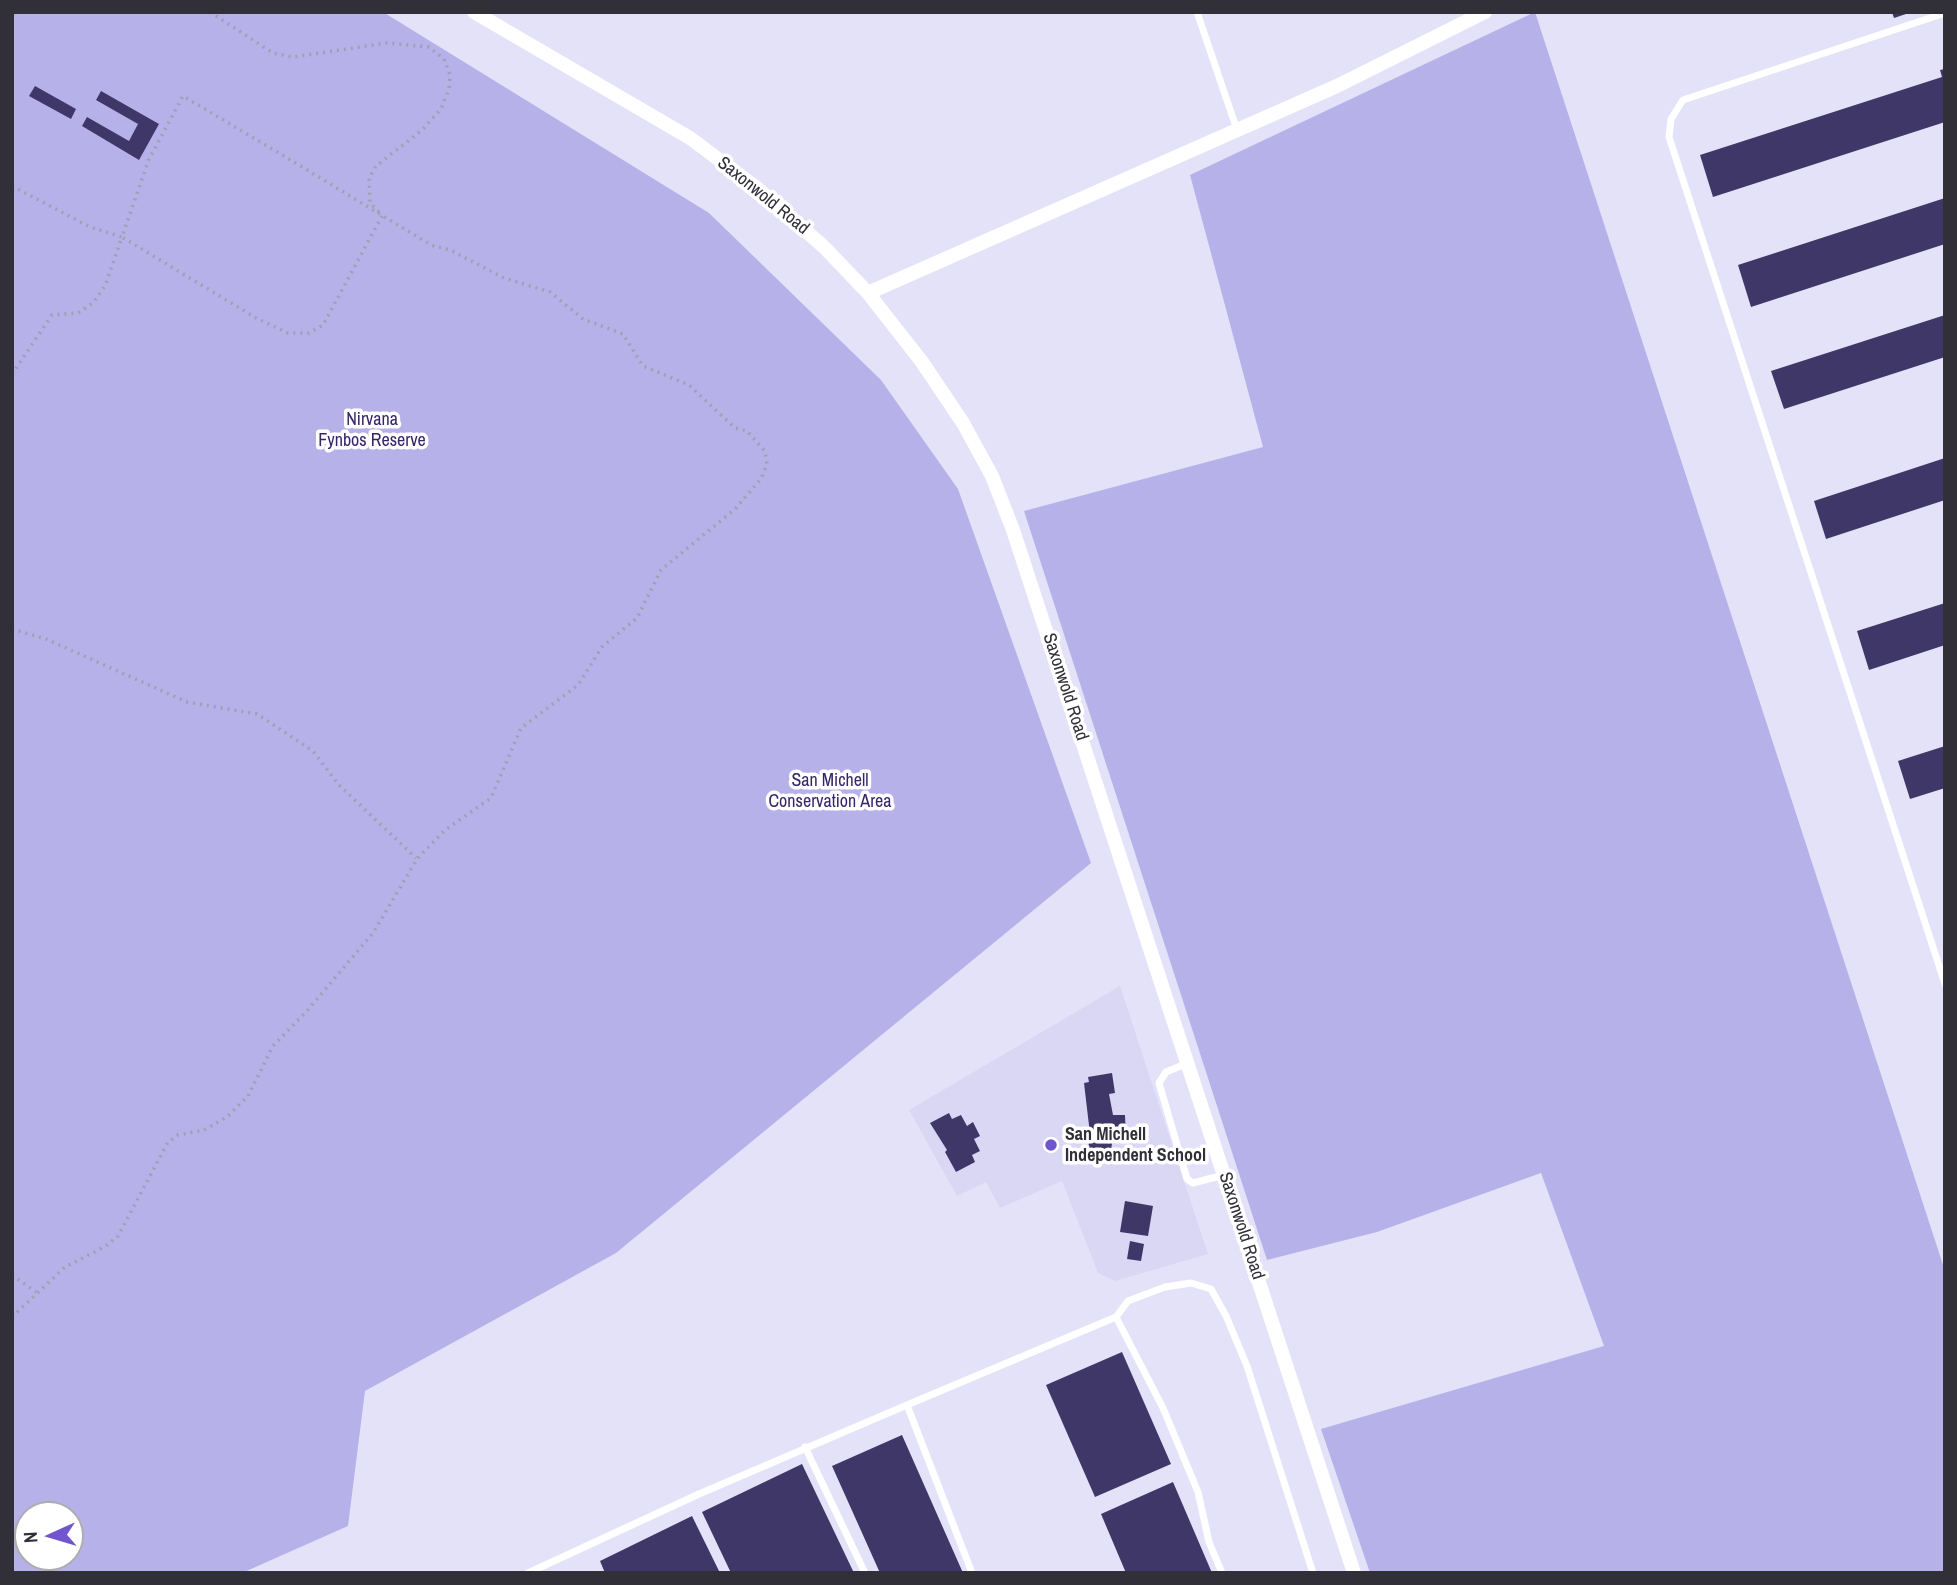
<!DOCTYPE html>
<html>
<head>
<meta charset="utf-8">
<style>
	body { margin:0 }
	#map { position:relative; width:1957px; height:1585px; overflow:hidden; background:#e4e2f8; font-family:"Archivo Narrow",sans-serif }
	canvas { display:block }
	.frame { position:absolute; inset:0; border:14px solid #313038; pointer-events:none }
	.north { position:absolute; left:14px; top:1501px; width:70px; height:70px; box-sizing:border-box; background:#fff; border:2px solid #adacaf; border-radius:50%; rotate:266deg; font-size:19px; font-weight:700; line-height:28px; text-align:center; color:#313038 }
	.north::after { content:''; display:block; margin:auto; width:24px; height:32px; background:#7155cf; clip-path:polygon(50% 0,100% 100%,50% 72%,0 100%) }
</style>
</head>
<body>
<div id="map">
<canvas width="1957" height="1585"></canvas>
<div class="frame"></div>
<div class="north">N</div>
</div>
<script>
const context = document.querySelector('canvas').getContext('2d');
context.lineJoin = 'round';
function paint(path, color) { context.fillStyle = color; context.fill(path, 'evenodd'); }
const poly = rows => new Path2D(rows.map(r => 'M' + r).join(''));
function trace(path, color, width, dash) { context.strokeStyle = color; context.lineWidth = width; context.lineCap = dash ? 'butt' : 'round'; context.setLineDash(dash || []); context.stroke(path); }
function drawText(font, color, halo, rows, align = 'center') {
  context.font = font + ' "Archivo Narrow",sans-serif'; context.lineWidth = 7; context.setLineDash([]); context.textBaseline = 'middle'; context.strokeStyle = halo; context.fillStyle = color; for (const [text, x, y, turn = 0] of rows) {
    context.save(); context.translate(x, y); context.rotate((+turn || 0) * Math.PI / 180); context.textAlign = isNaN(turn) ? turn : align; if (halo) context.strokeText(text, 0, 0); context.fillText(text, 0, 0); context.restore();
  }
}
paint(poly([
	[1120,986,1208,1254,1115,1281,1098,1273,1062,1181,1000,1208,986,1182,957,1196,909,1110]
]), '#dad7f4');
paint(poly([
	[12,12,383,12,709,213,881,380,958,489,1091,863,616,1253,365,1391,348,1526,242,1573,12,1573],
	[28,1515,70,1515,70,1557,28,1557],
	[1535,12,1945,1271,1945,1573,1370,1573,1321,1429,1604,1346,1541,1173,1377,1232,1267,1260,1024,511,1263,447,1190,175]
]), '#b7b1ea');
paint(poly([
	[1892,12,1909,12,1909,13,1894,18],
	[1945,69,1945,122,1713,197,1700,155,1942,77,1940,70],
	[35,86,76,109,71,119,29,96],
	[101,91,159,124,139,160,82,126,87,117,129,141,138,124,96,100],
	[1945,198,1945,244,1751,307,1738,265],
	[1945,315,1945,357,1784,409,1771,371],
	[1945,458,1945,500,1826,539,1814,501],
	[1945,603,1945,645,1869,670,1857,631],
	[1945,746,1945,788,1910,799,1898,761],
	[1112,1073,1115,1093,1109,1094,1113,1115,1125,1115,1126,1137,1113,1138,1109,1161,1087,1158,1090,1134,1084,1083,1089,1082,1088,1077],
	[949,1113,952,1119,961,1115,967,1126,973,1122,980,1136,974,1139,980,1151,972,1155,975,1162,956,1172,945,1152,947,1150,930,1123],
	[1125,1201,1153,1206,1148,1236,1120,1232],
	[1130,1241,1144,1244,1141,1261,1127,1259],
	[1122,1352,1171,1464,1095,1497,1046,1385],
	[902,1435,963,1573,880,1573,832,1466],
	[802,1464,854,1573,731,1573,702,1512],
	[1173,1482,1212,1573,1126,1573,1101,1514],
	[692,1516,720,1573,605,1573,600,1561]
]), '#403769');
trace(poly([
	[210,12,273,53,293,57,387,43,429,47,444,59,450,75,449,89,441,109,421,131,376,166,369,178,370,203,379,212],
	[12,186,90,227,122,237,105,286,93,303,78,313,52,315,12,374],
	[12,629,46,639,187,702,257,714,313,751,338,784,416,858],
	[12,1275,36,1292],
	[12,1317,65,1267,106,1246,118,1236,168,1142,178,1135,204,1130,227,1117,248,1096,273,1046,306,1012,373,933,417,859,445,830,491,798,521,728,578,685,602,647,637,618,661,570,735,509,761,479,767,464,765,451,747,431,735,428,689,385,643,366,623,334,583,319,550,292,504,278,450,250,431,245,289,159,183,96,149,159,122,237,256,318,288,333,309,333,323,325,382,216]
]), '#a19fb0', 3.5, [2, 5]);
trace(poly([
	[1197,12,1237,130],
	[1945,13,1683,100,1671,119,1669,137,1945,984],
	[1188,1063,1166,1072,1159,1083,1187,1179,1193,1183,1224,1175],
	[1116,1317,1128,1301,1165,1287,1191,1283,1211,1289,1226,1316,1247,1366,1313,1573],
	[907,1405,1116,1317,1163,1408,1198,1492,1209,1542,1222,1573],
	[805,1447,865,1573],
	[528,1573,699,1494,907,1405,972,1573]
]), '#fff', 7);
trace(poly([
	[474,12,690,138,757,188,824,247,868,293,922,362,963,423,992,476,1013,530,1354,1573],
	[868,293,1337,86,1485,12]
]), '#fff', 14);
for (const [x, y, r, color] of [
	[1051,1145,7,"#7155cf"]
]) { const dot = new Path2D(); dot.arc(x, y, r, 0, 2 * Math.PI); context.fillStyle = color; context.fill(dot); trace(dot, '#fff', 2.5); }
drawText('18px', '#313038', '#fff', [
	["Saxonwold Road",763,196,39],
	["Saxonwold Road",1065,687,72],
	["Saxonwold Road",1241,1226,72]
]);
drawText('18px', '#36256a', '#fff', [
	["Nirvana",372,420],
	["Fynbos Reserve",372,441],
	["San Michell",830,781],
	["Conservation Area",830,802]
]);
drawText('bold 18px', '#313038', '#fff', [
	["San Michell",1065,1135],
	["Independent School",1065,1156]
], 'left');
</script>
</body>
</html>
